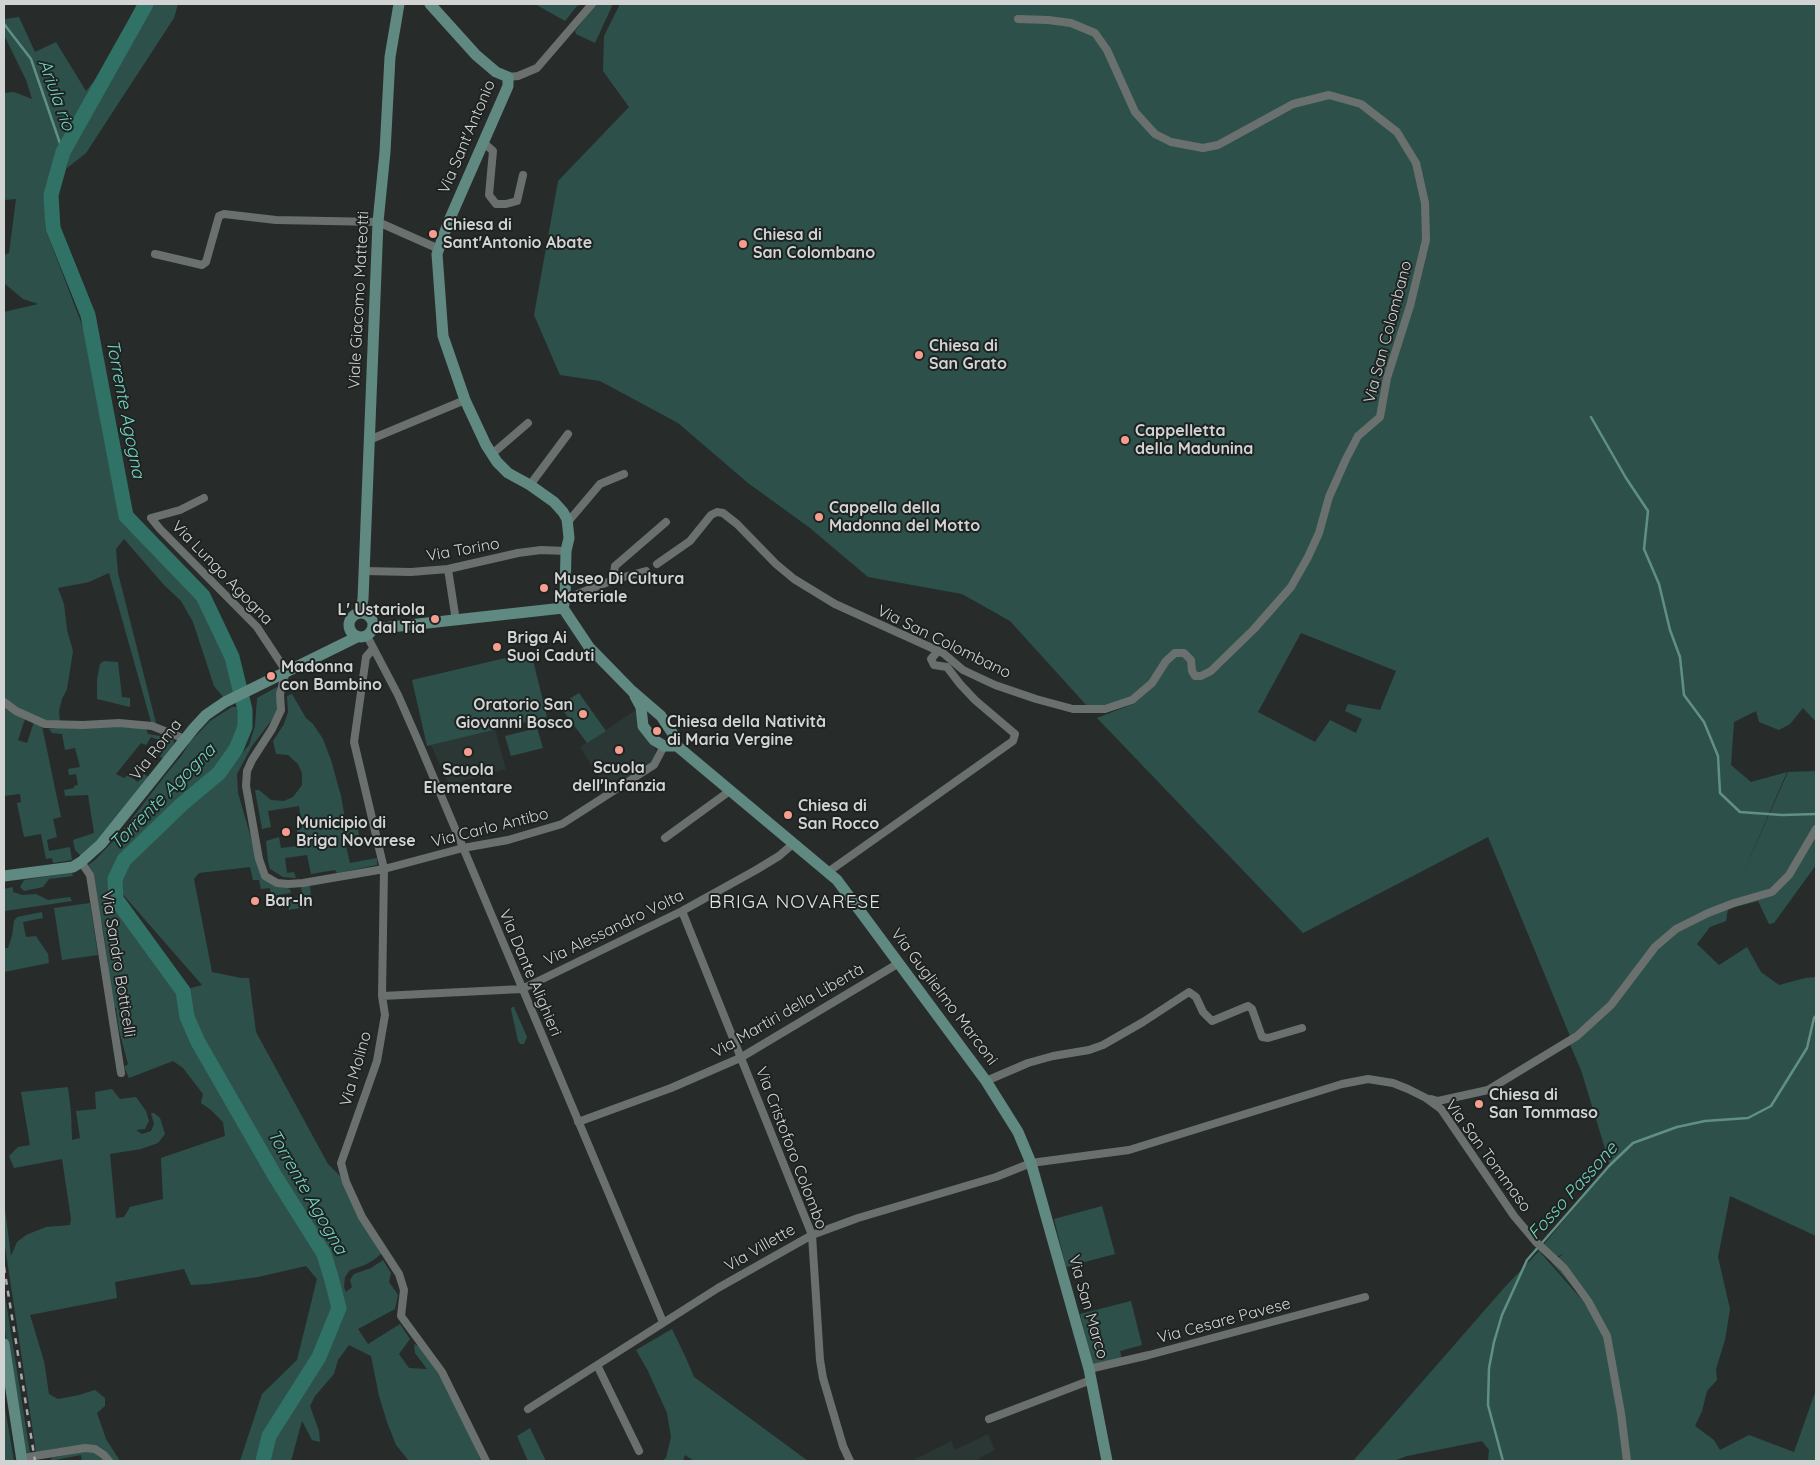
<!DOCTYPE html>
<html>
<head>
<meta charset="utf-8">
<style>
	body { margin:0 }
	#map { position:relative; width:1820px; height:1465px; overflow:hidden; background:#272c2b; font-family:Quicksand,sans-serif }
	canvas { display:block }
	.frame { position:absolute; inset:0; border:5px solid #d1d4d3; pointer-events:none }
</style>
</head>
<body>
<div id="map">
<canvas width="1820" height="1465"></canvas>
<div class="frame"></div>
</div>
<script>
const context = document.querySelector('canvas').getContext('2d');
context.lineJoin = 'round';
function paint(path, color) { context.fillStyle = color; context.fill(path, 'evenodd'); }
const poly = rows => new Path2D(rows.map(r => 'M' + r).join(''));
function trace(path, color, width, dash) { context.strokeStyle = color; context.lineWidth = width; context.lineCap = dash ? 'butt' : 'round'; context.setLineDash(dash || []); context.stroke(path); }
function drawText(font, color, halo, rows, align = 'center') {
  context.font = font + ' Quicksand,sans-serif'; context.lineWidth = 4; context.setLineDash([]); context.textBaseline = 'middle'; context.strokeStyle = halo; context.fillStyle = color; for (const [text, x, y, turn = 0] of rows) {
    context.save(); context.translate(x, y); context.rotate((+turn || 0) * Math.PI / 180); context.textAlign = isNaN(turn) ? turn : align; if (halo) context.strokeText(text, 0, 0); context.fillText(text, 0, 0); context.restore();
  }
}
paint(poly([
	[636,710,640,727,655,748,656,753,653,761,626,780,621,777,606,788,580,747],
	[495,729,506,769,449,785,431,745],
	[988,1434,995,1450,979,1458,981,1461,912,1461,951,1441,955,1450]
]), '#2b3734');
paint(poly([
	[137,4,145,4,61,152,47,194,45,228,95,359,125,516,198,599,241,690,224,698,214,686,193,622,181,601,164,585,124,539,116,549,118,573,156,723,151,722,109,573,89,582,58,588,64,604,67,630,73,651,67,689,62,699,59,711,60,721,46,722,35,719,4,700,4,312,38,304,23,299,4,283,4,255,9,253,16,199,4,200,4,93,14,92,32,99,26,80,4,35,4,18,5,19,19,17,35,52,56,42,86,91,103,70],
	[151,4,178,4,174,18,86,153,67,168,69,153],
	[535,4,584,4,577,6,565,21],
	[596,4,613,4,595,43,576,34,575,31],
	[620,4,1816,4,1816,722,1803,708,1790,724,1779,730,1759,722,1756,711,1734,722,1731,765,1751,782,1787,772,1741,878,1788,772,1816,771,1816,865,1774,923,1769,924,1758,901,1728,909,1726,921,1710,927,1697,944,1719,965,1747,947,1761,972,1779,985,1805,978,1816,977,1816,1236,1730,1196,1718,1257,1730,1309,1725,1340,1716,1369,1717,1380,1707,1391,1702,1411,1695,1426,1714,1440,1720,1450,1749,1435,1794,1452,1816,1390,1816,1461,1629,1461,1623,1412,1605,1336,1585,1301,1551,1262,1564,1254,1550,1259,1540,1249,1610,1165,1581,1070,1568,1040,1612,1006,1657,948,1677,931,1709,915,1728,909,1733,899,1676,927,1654,946,1610,1003,1570,1036,1488,837,1303,933,1097,718,1133,704,1153,684,1175,654,1183,654,1190,661,1190,671,1195,677,1201,677,1221,667,1269,617,1265,612,1218,661,1201,674,1196,674,1193,670,1193,659,1184,652,1175,652,1165,660,1150,681,1131,698,1105,705,1088,707,1010,621,962,594,868,577,810,528,748,483,678,423,600,381,560,375,534,315,558,181,629,107,603,71,604,36],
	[1301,633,1396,671,1380,710,1348,704,1345,711,1362,719,1356,733,1330,720,1315,742,1258,712],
	[531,652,547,717,427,746,412,680],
	[104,661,118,662,122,697,130,698,130,707,97,699,97,680,100,664],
	[277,687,279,705,277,713,252,746,237,774,238,793,261,872,276,884,290,889,291,893,271,896,270,888,261,889,259,880,253,880,250,867,199,873,194,879,212,972,241,978,249,978,256,1032,328,1164,345,1181,382,1253,375,1259,365,1265,350,1270,345,1277,344,1287,346,1292,352,1287,350,1280,354,1274,371,1268,383,1260,391,1273,389,1282,398,1295,395,1309,358,1329,368,1344,400,1324,410,1339,399,1354,409,1368,427,1369,415,1353,414,1344,421,1347,443,1381,455,1406,465,1423,481,1461,409,1461,396,1445,387,1422,379,1396,371,1356,349,1345,338,1360,334,1374,315,1396,310,1406,319,1431,320,1442,312,1440,302,1421,291,1461,268,1461,275,1437,301,1393,324,1359,339,1321,341,1308,333,1276,325,1254,277,1174,199,1042,189,1016,184,990,202,985,120,891,121,872,140,850,182,808,210,789,235,762,249,745,255,726,257,698],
	[579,693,606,731,587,743,559,705],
	[292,694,306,718,313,724,323,739,331,760,341,796,346,824,357,823,359,835,352,836,352,840,345,842,350,863,377,858,377,865,337,873,335,870,311,874,307,855,285,858,287,873,294,872,296,878,283,877,270,869,268,861,266,841,279,837,281,848,298,846,297,830,302,828,299,806,268,811,271,827,262,829,255,790,259,790,271,800,284,801,293,797,302,785,302,773,298,764,288,755,276,754,273,741,284,724,288,712,287,696],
	[4,705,25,719,18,740,27,743,34,722,42,726,61,817,53,819,57,837,47,840,49,851,70,847,72,860,53,863,52,858,46,859,41,834,24,837,17,803,21,802,20,794,4,796],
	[232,707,237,707,239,722,234,744,227,757,209,772,189,795,123,860,114,879,115,899,181,992,186,1017,197,1043,274,1177,323,1255,338,1309,318,1357,269,1436,262,1461,240,1461,262,1394,297,1360,317,1279,306,1266,258,1277,208,1284,191,1285,184,1269,115,1282,117,1298,30,1315,44,1361,49,1394,58,1399,79,1395,95,1390,105,1398,105,1406,97,1413,106,1439,120,1461,112,1461,99,1448,90,1445,80,1445,36,1452,4,1240,4,1201,11,1256,17,1242,26,1235,46,1227,70,1225,71,1219,62,1159,14,1168,9,1156,18,1147,30,1145,21,1092,68,1087,71,1112,72,1140,80,1138,76,1111,96,1109,95,1092,112,1089,120,1099,136,1097,146,1111,149,1121,145,1129,136,1130,142,1134,151,1131,154,1124,151,1113,154,1113,160,1118,165,1134,158,1143,141,1149,110,1154,116,1218,124,1217,130,1207,163,1199,161,1158,225,1136,223,1122,211,1110,201,1103,203,1094,183,1068,173,1061,129,1078,124,1067,128,1064,119,1030,116,1008,113,1007,106,964,108,963,102,923,99,922,93,872,88,865,94,861,121,833,167,773,182,755,190,742,210,721],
	[59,725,145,726,148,734,167,737,173,739,174,743,165,759,160,757,167,743,151,737,146,745,141,743,116,774,124,778,128,775,138,782,144,774,151,779,115,824,81,856,75,850,73,840,94,833,88,795,65,796,64,790,74,788,74,786,78,785,76,774,69,775,68,769,80,767,75,748,65,750,62,734,52,733,49,729,56,728],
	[537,728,543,748,511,756,505,736],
	[72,872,73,876,49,879,43,887,24,891,20,887,24,880],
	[310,886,311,897,306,907,289,910,287,900,303,897,301,887],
	[13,887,13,892,22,895,36,894,48,900,70,897,72,901,5,911,4,913,4,889],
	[90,903,98,955,62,960,54,908],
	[42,912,43,918,23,922,26,937,36,936,48,954,49,963,4,972,4,948,8,948,12,936,14,921,17,917],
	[512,1007,514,1007,527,1037,524,1044,520,1044,518,1041,511,1009],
	[1102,1206,1115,1254,1066,1267,1054,1219],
	[1539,1251,1584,1302,1604,1337,1626,1461,1488,1461,1489,1450,1482,1441,1407,1456,1394,1461,1353,1461,1504,1288],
	[4,1289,30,1453,25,1452,4,1326],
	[1131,1301,1142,1345,1120,1351,1122,1360,1093,1367,1080,1314],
	[672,1329,686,1358,694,1377,808,1461,694,1461,685,1455,683,1461,662,1461,666,1458,671,1437,667,1413,648,1371,636,1350],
	[4,1402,14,1461,4,1461],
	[530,1428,543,1455,546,1461,528,1461,517,1436],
	[85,1451,94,1451,102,1457,105,1461,82,1461,81,1455,55,1460,64,1461,52,1461,51,1458]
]), '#2d514a');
trace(poly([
	[4,24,31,59,63,152],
	[1591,417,1626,478,1648,511,1644,549,1659,584,1670,630,1680,657,1684,695,1704,722,1718,756,1720,793,1740,812,1782,815,1816,814],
	[1503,1461,1488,1405,1489,1368,1494,1342,1502,1315,1527,1260,1609,1166,1633,1143,1677,1127,1705,1121,1748,1118,1771,1106,1807,1048,1814,1018,1816,1016]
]), '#608f86', 2.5);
trace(poly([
	[146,4,63,152,51,195,53,228,88,315,126,516,203,596,232,657,245,710,245,727,236,749,219,773,181,805,124,860,115,879,116,899,183,991,187,1017,198,1042,275,1176,324,1254,331,1277,339,1308,319,1357,269,1436,263,1461]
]), '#307265', 15);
trace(poly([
	[508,77,518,76,537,68,592,4],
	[484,143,493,151,489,195,496,204,506,204,517,201,523,175],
	[155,254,202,265,206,262,219,216,224,214,276,220,378,222,439,249],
	[369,440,465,400],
	[492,454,528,423],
	[530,485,568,434],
	[204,498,180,510,151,518,160,529,257,627,286,671,280,694,281,710,272,729,252,760,247,771,246,786,259,859,265,876,277,883,288,884,303,883,384,869,463,848,508,840,562,824,654,765,664,746],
	[567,523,600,484,624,474],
	[657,564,690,541,711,515,717,512,723,513,737,524,776,564,794,579,835,604,943,653,963,670,995,685,1036,699,1073,709,1105,709,1132,700,1152,683,1166,661,1175,653,1184,653,1191,660,1192,671,1195,676,1201,676,1211,671,1254,629,1291,587,1308,557,1319,533,1329,497,1346,459,1358,436,1380,417,1387,378,1410,306,1426,240,1425,203,1416,163,1397,132,1361,104,1329,95,1293,104,1218,145,1203,148,1171,142,1155,134,1135,112,1107,50,1095,33,1071,23,1048,20,1018,19],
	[448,569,456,621],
	[364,571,411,572,448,569,518,553,541,550,566,551],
	[613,580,615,566,666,522],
	[565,599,613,580,646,571],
	[367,636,398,695,419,743,663,1322],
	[373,649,366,657,354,742,384,869,382,996,385,1015,377,1061,341,1163,346,1182,362,1217,399,1274,404,1290,401,1316,442,1372,486,1461],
	[4,702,16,711,45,724,83,725,119,723,152,726,185,739],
	[665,838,731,790],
	[81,862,90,875,121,1073],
	[828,872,1013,741,1015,734,975,700,960,684,947,667,934,665,931,659,938,651],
	[682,911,812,1235,820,1360,823,1378,843,1446,850,1461],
	[382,996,522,989,682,911,756,870,779,856,794,843],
	[986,1081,1028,1063,1053,1056,1089,1050,1103,1045,1143,1022,1189,992,1196,997,1203,1012,1212,1021,1248,1006,1252,1009,1262,1037,1268,1038,1302,1028],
	[1431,1099,1438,1101,1488,1090,1577,1036,1611,1005,1655,947,1676,929,1708,913,1734,903,1772,892,1789,875,1816,829],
	[578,1122,671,1088,740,1058,899,963],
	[597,1365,639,1451],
	[1089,1369,1149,1355,1365,1297],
	[528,1409,718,1288,812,1235,858,1218,996,1177,1031,1163,1129,1150,1342,1084,1368,1079,1393,1083,1408,1089,1426,1098,1441,1109,1514,1216,1536,1242,1564,1268,1588,1301,1607,1336,1621,1413,1627,1461],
	[989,1419,1091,1380],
	[22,1458,85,1448,95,1449,104,1455,109,1461]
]), '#6a706e', 8);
trace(poly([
	[430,4,476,55,496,72,508,77,508,86,448,223,437,254,443,336,465,400,486,445,497,462,508,473,530,485,554,502,563,512,567,519,569,538,566,551,565,599,563,608],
	[563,608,589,647,632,691,661,716,673,734,677,746,837,880,986,1081,1018,1132,1031,1163,1089,1369,1107,1461],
	'349 625a12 12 0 1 1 24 0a12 12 0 1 1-24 0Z',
	[360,613,363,599,378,222,385,152,390,57,399,4],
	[373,629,563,608],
	[635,696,641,707,643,726,654,740,664,746,677,746],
	[4,876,73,867,81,862,101,844,194,728,206,715,225,702,357,637],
	[4,1344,22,1461]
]), '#608981', 11);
trace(poly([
	[4,1267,35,1461]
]), '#a7aaa9', 2.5, [6, 6]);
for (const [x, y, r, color] of [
	[433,234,5,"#f59d8f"],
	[743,244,5,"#f59d8f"],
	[919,355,5,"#f59d8f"],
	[1125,440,5,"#f59d8f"],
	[819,517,5,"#f59d8f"],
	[544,588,5,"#f59d8f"],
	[435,619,5,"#f59d8f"],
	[497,647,5,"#f59d8f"],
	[271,676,5,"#f59d8f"],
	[583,714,5,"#f59d8f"],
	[657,731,5,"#f59d8f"],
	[619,750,5,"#f59d8f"],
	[468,752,5,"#f59d8f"],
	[788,815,5,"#f59d8f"],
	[286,832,5,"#f59d8f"],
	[255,901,5,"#f59d8f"],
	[1479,1104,5,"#f59d8f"]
]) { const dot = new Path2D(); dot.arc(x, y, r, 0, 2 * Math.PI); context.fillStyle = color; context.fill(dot); trace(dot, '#1e2221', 2); }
drawText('16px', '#d1d4d3', '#1e2221', [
	["Via Sant'Antonio",467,137,-67],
	["Viale Giacomo Matteotti",359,300,-87],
	["Via San Colombano",1388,332,-75],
	["Via Torino",463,550,-10],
	["Via Lungo Agogna",222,573,46],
	["Via San Colombano",944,642,26],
	["Via Roma",156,750,-52],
	["Via Carlo Antibo",490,828,-14],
	["Via Alessandro Volta",614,928,-26],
	["Via Sandro Botticelli",118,964,81],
	["Via Dante Alighieri",530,973,67],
	["Via Guglielmo Marconi",944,997,53],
	["Via Martiri della Libertà",788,1011,-30],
	["Via Molino",356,1069,-74],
	["Via Cristoforo Colombo",791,1148,69],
	["Via San Tommaso",1488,1156,54],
	["Via Villette",760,1248,-30],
	["Via San Marco",1088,1307,74],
	["Via Cesare Pavese",1224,1321,-15]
]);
drawText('bold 16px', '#d1d4d3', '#1e2221', [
	["Chiesa di",443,225],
	["Sant'Antonio Abate",443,243],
	["Chiesa di",753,235],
	["San Colombano",753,253],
	["Chiesa di",929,346],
	["San Grato",929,364],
	["Cappelletta",1135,431],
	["della Madunina",1135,449],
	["Cappella della",829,508],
	["Madonna del Motto",829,526],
	["Museo Di Cultura",554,579],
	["Materiale",554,597],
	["L' Ustariola",425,610,"right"],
	["dal Tia",425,628,"right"],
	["Briga Ai",507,638],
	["Suoi Caduti",507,656],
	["Madonna",281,667],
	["con Bambino",281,685],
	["Oratorio San",573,705,"right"],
	["Giovanni Bosco",573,723,"right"],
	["Chiesa della Natività",667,722],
	["di Maria Vergine",667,740],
	["Scuola",619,768,"center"],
	["dell'Infanzia",619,786,"center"],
	["Scuola",468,770,"center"],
	["Elementare",468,788,"center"],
	["Chiesa di",798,806],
	["San Rocco",798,824],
	["Municipio di",296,823],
	["Briga Novarese",296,841],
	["Bar-In",265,901],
	["Chiesa di",1489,1095],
	["San Tommaso",1489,1113]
], 'left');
drawText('italic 18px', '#70d5c1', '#1e2221', [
	["Ariula rio",56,95,70],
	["Torrente Agogna",125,409,79],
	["Torrente Agogna",163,797,-45],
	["Fosso Passone",1573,1191,-48],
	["Torrente Agogna",307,1192,60]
]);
context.letterSpacing = '1px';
drawText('19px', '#e0e6e4', '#1e2221', [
	["BRIGA NOVARESE",795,902]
]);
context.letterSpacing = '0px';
</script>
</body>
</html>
